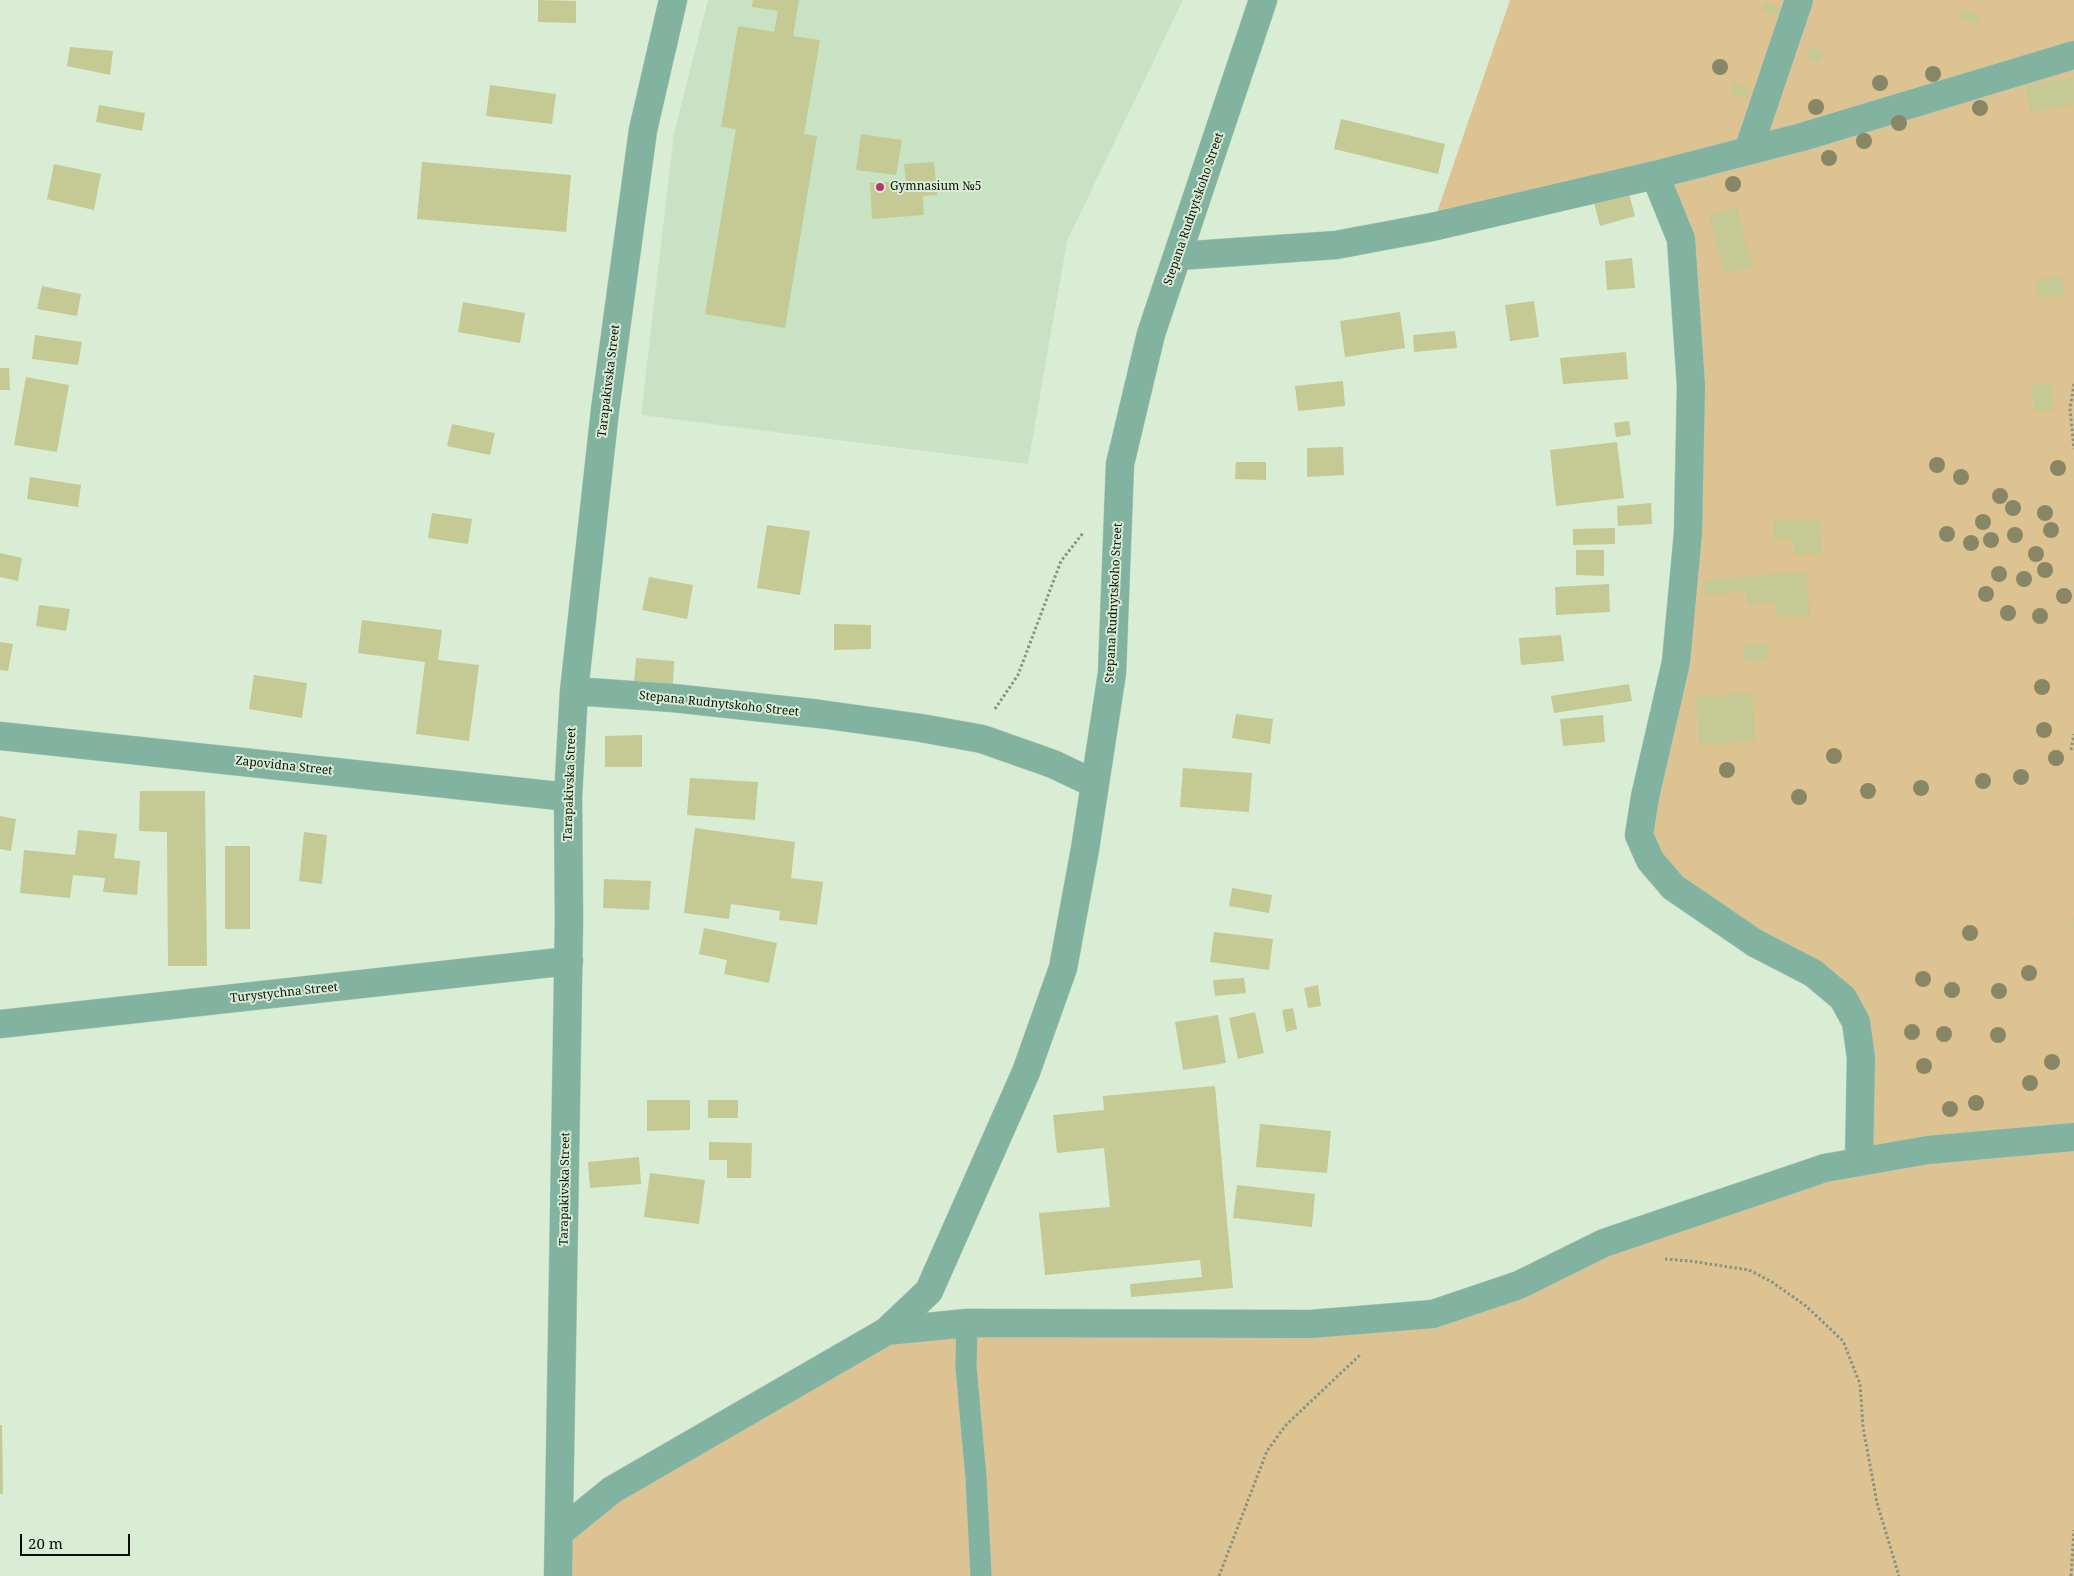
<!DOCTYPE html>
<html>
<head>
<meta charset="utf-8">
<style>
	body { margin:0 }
	#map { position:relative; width:2074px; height:1576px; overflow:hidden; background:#d9edd5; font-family:"Noto Serif",serif }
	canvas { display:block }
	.scale { position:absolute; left:20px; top:1534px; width:110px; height:22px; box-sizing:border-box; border:2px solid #090f08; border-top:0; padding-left:6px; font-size:15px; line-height:18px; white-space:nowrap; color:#090f08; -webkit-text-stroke:4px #d9edd5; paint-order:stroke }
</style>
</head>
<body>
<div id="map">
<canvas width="2074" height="1576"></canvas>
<div class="scale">20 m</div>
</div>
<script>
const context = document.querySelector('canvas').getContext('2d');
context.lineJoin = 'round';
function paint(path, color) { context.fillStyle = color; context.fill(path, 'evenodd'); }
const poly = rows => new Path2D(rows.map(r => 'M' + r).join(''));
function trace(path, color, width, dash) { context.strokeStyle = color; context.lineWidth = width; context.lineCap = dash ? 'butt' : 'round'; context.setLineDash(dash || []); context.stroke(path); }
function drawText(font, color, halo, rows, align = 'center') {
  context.font = font + ' "Noto Serif",serif'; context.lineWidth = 4; context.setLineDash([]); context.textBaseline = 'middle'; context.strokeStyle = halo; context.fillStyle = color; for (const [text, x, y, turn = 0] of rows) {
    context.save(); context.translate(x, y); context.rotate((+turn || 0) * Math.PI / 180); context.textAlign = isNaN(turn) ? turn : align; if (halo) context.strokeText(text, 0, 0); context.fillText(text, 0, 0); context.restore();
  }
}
paint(poly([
	[708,0,1183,0,1067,241,1028,464,641,415,674,133]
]), '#c9e2c4');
paint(poly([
	[1510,0,2074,0,2074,1576,558,1576,559,1533,887,1331,1433,1314,1859,1162,1856,1022,1673,887,1639,835,1676,662,1681,239,1656,175,1432,227]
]), '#ddc392');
paint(poly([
	[538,0,576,1,576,23,538,22],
	[753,0,799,0,793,36,820,40,804,134,817,136,785,328,705,314,736,129,721,127,738,26,774,32,778,11,752,7],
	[1765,2,1783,8,1780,16,1762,9],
	[1962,9,1980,16,1976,24,1959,17],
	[1810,46,1824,52,1820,63,1806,57],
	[70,47,113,51,110,75,67,66],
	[2073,77,2074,104,2031,113,2025,86],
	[1734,84,1750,90,1747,99,1730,93],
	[490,85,556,94,552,124,486,116],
	[99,105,145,113,142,131,96,122],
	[1341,119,1445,144,1438,174,1334,149],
	[861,134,902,140,896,175,856,170],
	[422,162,571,175,566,232,417,219],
	[934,162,937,195,923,196,924,215,872,219,870,183,906,181,904,164],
	[54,164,101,174,94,210,47,199],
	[1629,194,1635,216,1600,226,1594,203],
	[1737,208,1753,267,1725,274,1709,215],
	[1632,258,1635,288,1607,290,1605,261],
	[2061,276,2065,294,2038,298,2035,280],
	[42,286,81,294,77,316,37,309],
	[1534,301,1539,337,1510,341,1505,305],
	[463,302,525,313,520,343,458,332],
	[1400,312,1405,348,1345,357,1340,321],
	[1455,331,1457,348,1414,352,1413,335],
	[35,335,82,342,78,365,32,359],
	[1626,352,1628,379,1563,384,1560,358],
	[0,368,9,368,10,390,0,390],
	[26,377,69,385,57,452,14,445],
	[1343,381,1345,406,1298,411,1295,386],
	[2051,383,2053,410,2034,411,2032,384],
	[1629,421,1631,435,1616,437,1614,423],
	[452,424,495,433,490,455,447,446],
	[1617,442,1624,498,1556,506,1550,450],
	[1343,447,1344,475,1307,477,1307,448],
	[1236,462,1266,462,1266,480,1235,479],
	[30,477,81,485,78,507,27,499],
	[1651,503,1652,524,1618,526,1617,506],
	[432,513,472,519,468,544,428,538],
	[1820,519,1822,553,1794,554,1793,537,1774,538,1774,521],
	[767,525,810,531,800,595,757,588],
	[1615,528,1615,544,1573,545,1573,529],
	[1576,550,1604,550,1604,576,1576,575],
	[0,553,22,558,18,581,0,577],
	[1806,572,1810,615,1777,617,1776,602,1747,604,1746,591,1705,595,1703,580],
	[649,577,693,585,687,619,642,610],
	[1609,584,1610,612,1556,615,1555,587],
	[39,605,70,609,66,631,36,626],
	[362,620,442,630,438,660,479,665,469,741,416,734,425,662,358,653],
	[834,624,871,625,871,649,834,650],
	[1561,635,1564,661,1521,665,1519,638],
	[0,642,13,644,8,671,0,670],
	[1744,644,1767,644,1767,661,1744,660],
	[636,658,674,661,673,686,634,683],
	[254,675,307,683,302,718,249,709],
	[1629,684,1632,701,1554,713,1551,696],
	[1752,693,1755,741,1699,745,1696,697],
	[1236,714,1273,719,1270,744,1232,738],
	[1603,715,1605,742,1563,746,1560,719],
	[642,735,642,767,605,767,605,736],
	[1183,768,1252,773,1249,812,1180,807],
	[690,778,758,782,755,820,687,815],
	[140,791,205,791,207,966,168,966,167,832,139,831],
	[0,816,16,819,11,851,0,849],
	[695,828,795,842,791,878,823,882,817,925,779,920,780,911,731,904,729,919,684,913],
	[78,830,117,834,114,858,140,861,137,895,103,892,105,878,73,875,70,898,20,893,24,850,75,855],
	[304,832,327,835,322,884,299,881],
	[225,846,250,846,250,929,225,929],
	[604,879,651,881,649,910,603,908],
	[1232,888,1272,895,1269,913,1229,906],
	[2074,916,2074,928,2070,927],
	[704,928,777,943,769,983,724,974,727,960,699,954],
	[1214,932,1273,939,1269,970,1210,962],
	[1244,978,1246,993,1215,996,1213,980],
	[1318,985,1321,1006,1308,1008,1304,988],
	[1293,1008,1297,1029,1286,1032,1282,1010],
	[1255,1012,1264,1053,1238,1059,1229,1018],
	[1218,1015,1226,1063,1183,1070,1175,1022],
	[1215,1086,1233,1288,1131,1297,1130,1284,1202,1277,1200,1260,1045,1275,1039,1213,1110,1207,1104,1148,1057,1153,1053,1115,1104,1110,1103,1096],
	[647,1100,690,1100,690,1130,647,1131],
	[708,1100,738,1100,738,1118,708,1118],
	[1260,1124,1331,1131,1327,1173,1256,1167],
	[709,1142,752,1143,751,1178,727,1178,727,1160,709,1160],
	[639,1157,641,1184,590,1188,588,1162],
	[650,1173,705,1180,699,1224,644,1217],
	[1237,1185,1315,1194,1312,1227,1233,1218],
	[0,1425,2,1425,3,1494,0,1494]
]), '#c5c993');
const lane = poly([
	[967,1323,966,1367,976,1478,981,1576]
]);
const street = poly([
	[1748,151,1799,0],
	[1655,175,1681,239,1691,386,1688,533,1676,662,1645,797,1639,835,1650,860,1673,887,1755,943,1813,973,1843,998,1856,1022,1861,1058,1859,1162],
	[1179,256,1336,245,1432,227,1655,175,1802,137,2074,55],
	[574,691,673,698,820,714,921,728,982,739,1053,764,1095,784],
	[0,736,568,797],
	[0,1024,569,961],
	[887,1331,967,1323,1311,1324,1433,1314,1519,1285,1604,1243,1825,1168,1928,1150,2074,1137],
	[559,1533,612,1490,887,1331,929,1291,1026,1072,1063,968,1085,849,1112,673,1120,464,1151,334,1263,0],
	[558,1576,569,920,568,797,574,691,605,410,643,130,673,0]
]);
trace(lane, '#b8c9b4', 22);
trace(street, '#b8c9b4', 29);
trace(poly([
	[2074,384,2070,409,2074,449],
	[995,709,1018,675,1061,561,1083,533],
	[2071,750,2074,734],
	[1665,1259,1690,1261,1749,1270,1772,1282,1806,1306,1843,1341,1860,1384,1863,1427,1877,1503,1899,1576],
	[1219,1576,1267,1451,1286,1425,1361,1354],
	[2071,1576,2074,1530]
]), '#859382', 3, [2.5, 2.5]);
trace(lane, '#82b3a0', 21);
trace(street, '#82b3a0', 28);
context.fillStyle = '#888765';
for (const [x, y] of [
	[1720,67],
	[1933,74],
	[1880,83],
	[1816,107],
	[1980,108],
	[1899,123],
	[1864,141],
	[1829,158],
	[1733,184],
	[1937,465],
	[2058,468],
	[1961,477],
	[2000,496],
	[2013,508],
	[2045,513],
	[1983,522],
	[2051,530],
	[1947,534],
	[2015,535],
	[1991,540],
	[1971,543],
	[2036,554],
	[2045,570],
	[1999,574],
	[2024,579],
	[1986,594],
	[2064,596],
	[2008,613],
	[2040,616],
	[2042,687],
	[2044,730],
	[1834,756],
	[2056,758],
	[1727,770],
	[2021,777],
	[1983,781],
	[1921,788],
	[1868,791],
	[1799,797],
	[1970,933],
	[2029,973],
	[1923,979],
	[1952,990],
	[1999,991],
	[1912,1032],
	[1944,1034],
	[1998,1035],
	[2052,1062],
	[1924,1066],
	[2030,1083],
	[1976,1103],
	[1950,1109]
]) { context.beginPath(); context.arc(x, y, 8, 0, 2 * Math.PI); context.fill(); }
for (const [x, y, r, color] of [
	[880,187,5,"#ba3270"]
]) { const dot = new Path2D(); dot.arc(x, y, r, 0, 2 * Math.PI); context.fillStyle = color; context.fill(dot); trace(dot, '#d9edd5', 2); }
drawText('12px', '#090f08', '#d9edd5', [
	["Gymnasium №5",890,187]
], 'left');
drawText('12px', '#090f08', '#d9edd5', [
	["Stepana Rudnytskoho Street",1194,209,-71],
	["Tarapakivska Street",609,381,-83],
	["Stepana Rudnytskoho Street",1114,603,-87],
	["Stepana Rudnytskoho Street",719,704,6],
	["Zapovidna Street",284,766,6],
	["Tarapakivska Street",570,784,-88],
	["Turystychna Street",284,993,-6],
	["Tarapakivska Street",565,1189,-89]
]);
</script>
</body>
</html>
